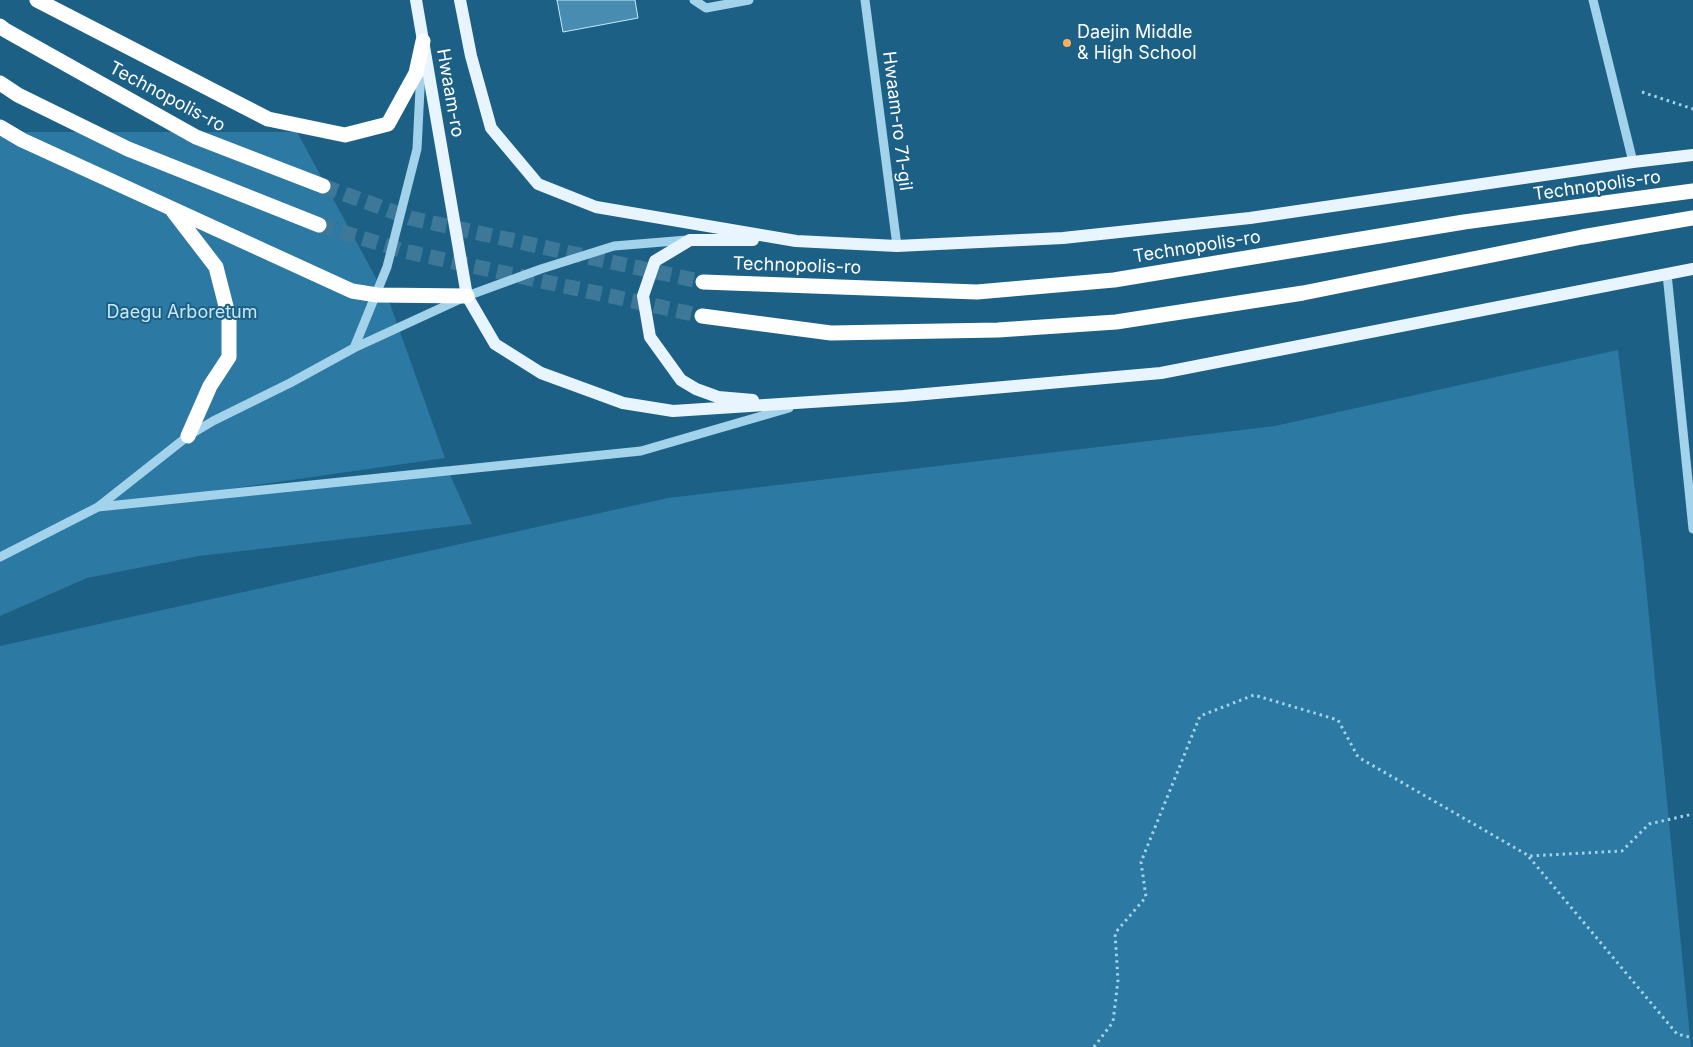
<!DOCTYPE html>
<html>
<head>
<meta charset="utf-8">
<style>
	body { margin:0 }
	canvas { display:block; background:#1c6086 }
</style>
</head>
<body>
<canvas width="1693" height="1047"></canvas>
<script>
const context = document.querySelector('canvas').getContext('2d');
context.lineJoin = 'round';
function paint(path, color) { context.fillStyle = color; context.fill(path, 'evenodd'); }
const poly = rows => new Path2D(rows.map(r => 'M' + r).join(''));
function trace(path, color, width, dash) { context.strokeStyle = color; context.lineWidth = width; context.lineCap = dash ? 'butt' : 'round'; context.setLineDash(dash || []); context.stroke(path); }
function drawText(font, color, halo, rows, align = 'center') {
  context.font = font + ' Inter,sans-serif'; context.lineWidth = 4; context.setLineDash([]); context.textBaseline = 'middle'; context.strokeStyle = halo; context.fillStyle = color; for (const [text, x, y, turn = 0] of rows) {
    context.save(); context.translate(x, y); context.rotate((+turn || 0) * Math.PI / 180); context.textAlign = isNaN(turn) ? turn : align; if (halo) context.strokeText(text, 0, 0); context.fillText(text, 0, 0); context.restore();
  }
}
paint(poly([
	[0,132,297,132,390,304,445,458,130,503,446,466,472,524,199,556,87,578,0,616],
	[1618,350,1643,556,1691,1047,0,1047,0,646,668,498,1275,426]
]), '#2c79a3');
const building = poly([
	[557,0,635,0,638,18,563,32,557,0]
]);
paint(building, '#498cb1');
trace(building, '#c8e8f8', 1);
trace(poly([
	[323,186,410,218,703,282],
	[319,225,404,251,702,316]
]), '#3e7898', 15, [15, 8]);
trace(poly([
	[1642,92,1693,109],
	[1529,857,1677,1034,1693,1038],
	[1094,1047,1113,1022,1118,980,1115,933,1146,897,1141,862,1200,716,1254,695,1338,720,1358,757,1529,856,1622,851,1649,824,1693,814]
]), '#a3d2eb', 3, [2.5, 4]);
trace(poly([
	[694,0,706,8,749,0],
	[865,0,897,246],
	[1593,0,1633,162],
	[1667,274,1693,529],
	[354,348,387,267,417,149,421,69],
	[98,507,641,451,789,408],
	[0,557,98,507,188,436,213,421,290,383,354,348,467,296,541,269,614,246,687,240]
]), '#a3d2eb', 9);
trace(poly([
	[416,0,467,296,495,344,541,373,623,403,673,411,903,396,1161,373,1693,269],
	[460,0,471,56,491,128,538,184,596,207,796,241,897,246,1063,238,1250,218,1633,162,1693,155],
	[753,400,718,397,696,389,681,380,650,337,643,296,655,261,690,240,753,240]
]), '#e8f5ff', 12);
trace(poly([
	[37,0,268,119,345,135,388,124,416,73,423,41],
	[0,26,5,30,196,137,323,186],
	[0,83,18,95,128,149,319,225],
	[0,127,22,140,352,291,377,295,467,296],
	[173,211,216,267,229,318,229,357,210,386,188,436],
	[703,282,977,292,1114,280,1464,222,1693,191],
	[702,316,831,333,998,330,1116,322,1303,293,1582,237,1693,218]
]), '#fff', 15);
for (const [x, y, r, color] of [
	[1067,43,5,"#fcb060"]
]) { const dot = new Path2D(); dot.arc(x, y, r, 0, 2 * Math.PI); context.fillStyle = color; context.fill(dot); trace(dot, '#1c6086', 2); }
drawText('18px', '#fff', '#1c6086', [
	["Daejin Middle",1077,33],
	["& High School",1077,54]
], 'left');
drawText('18px', '#fff', '#1c6086', [
	["Hwaam-ro",450,93,80],
	["Technopolis-ro",167,97,28],
	["Hwaam-ro 71-gil",897,121,83],
	["Technopolis-ro",1597,186,-8],
	["Technopolis-ro",1197,247,-9],
	["Technopolis-ro",797,266,2]
]);
drawText('18px', '#c8e8f8', '#1c6086', [
	["Daegu Arboretum",182,313]
]);
</script>
</body>
</html>
